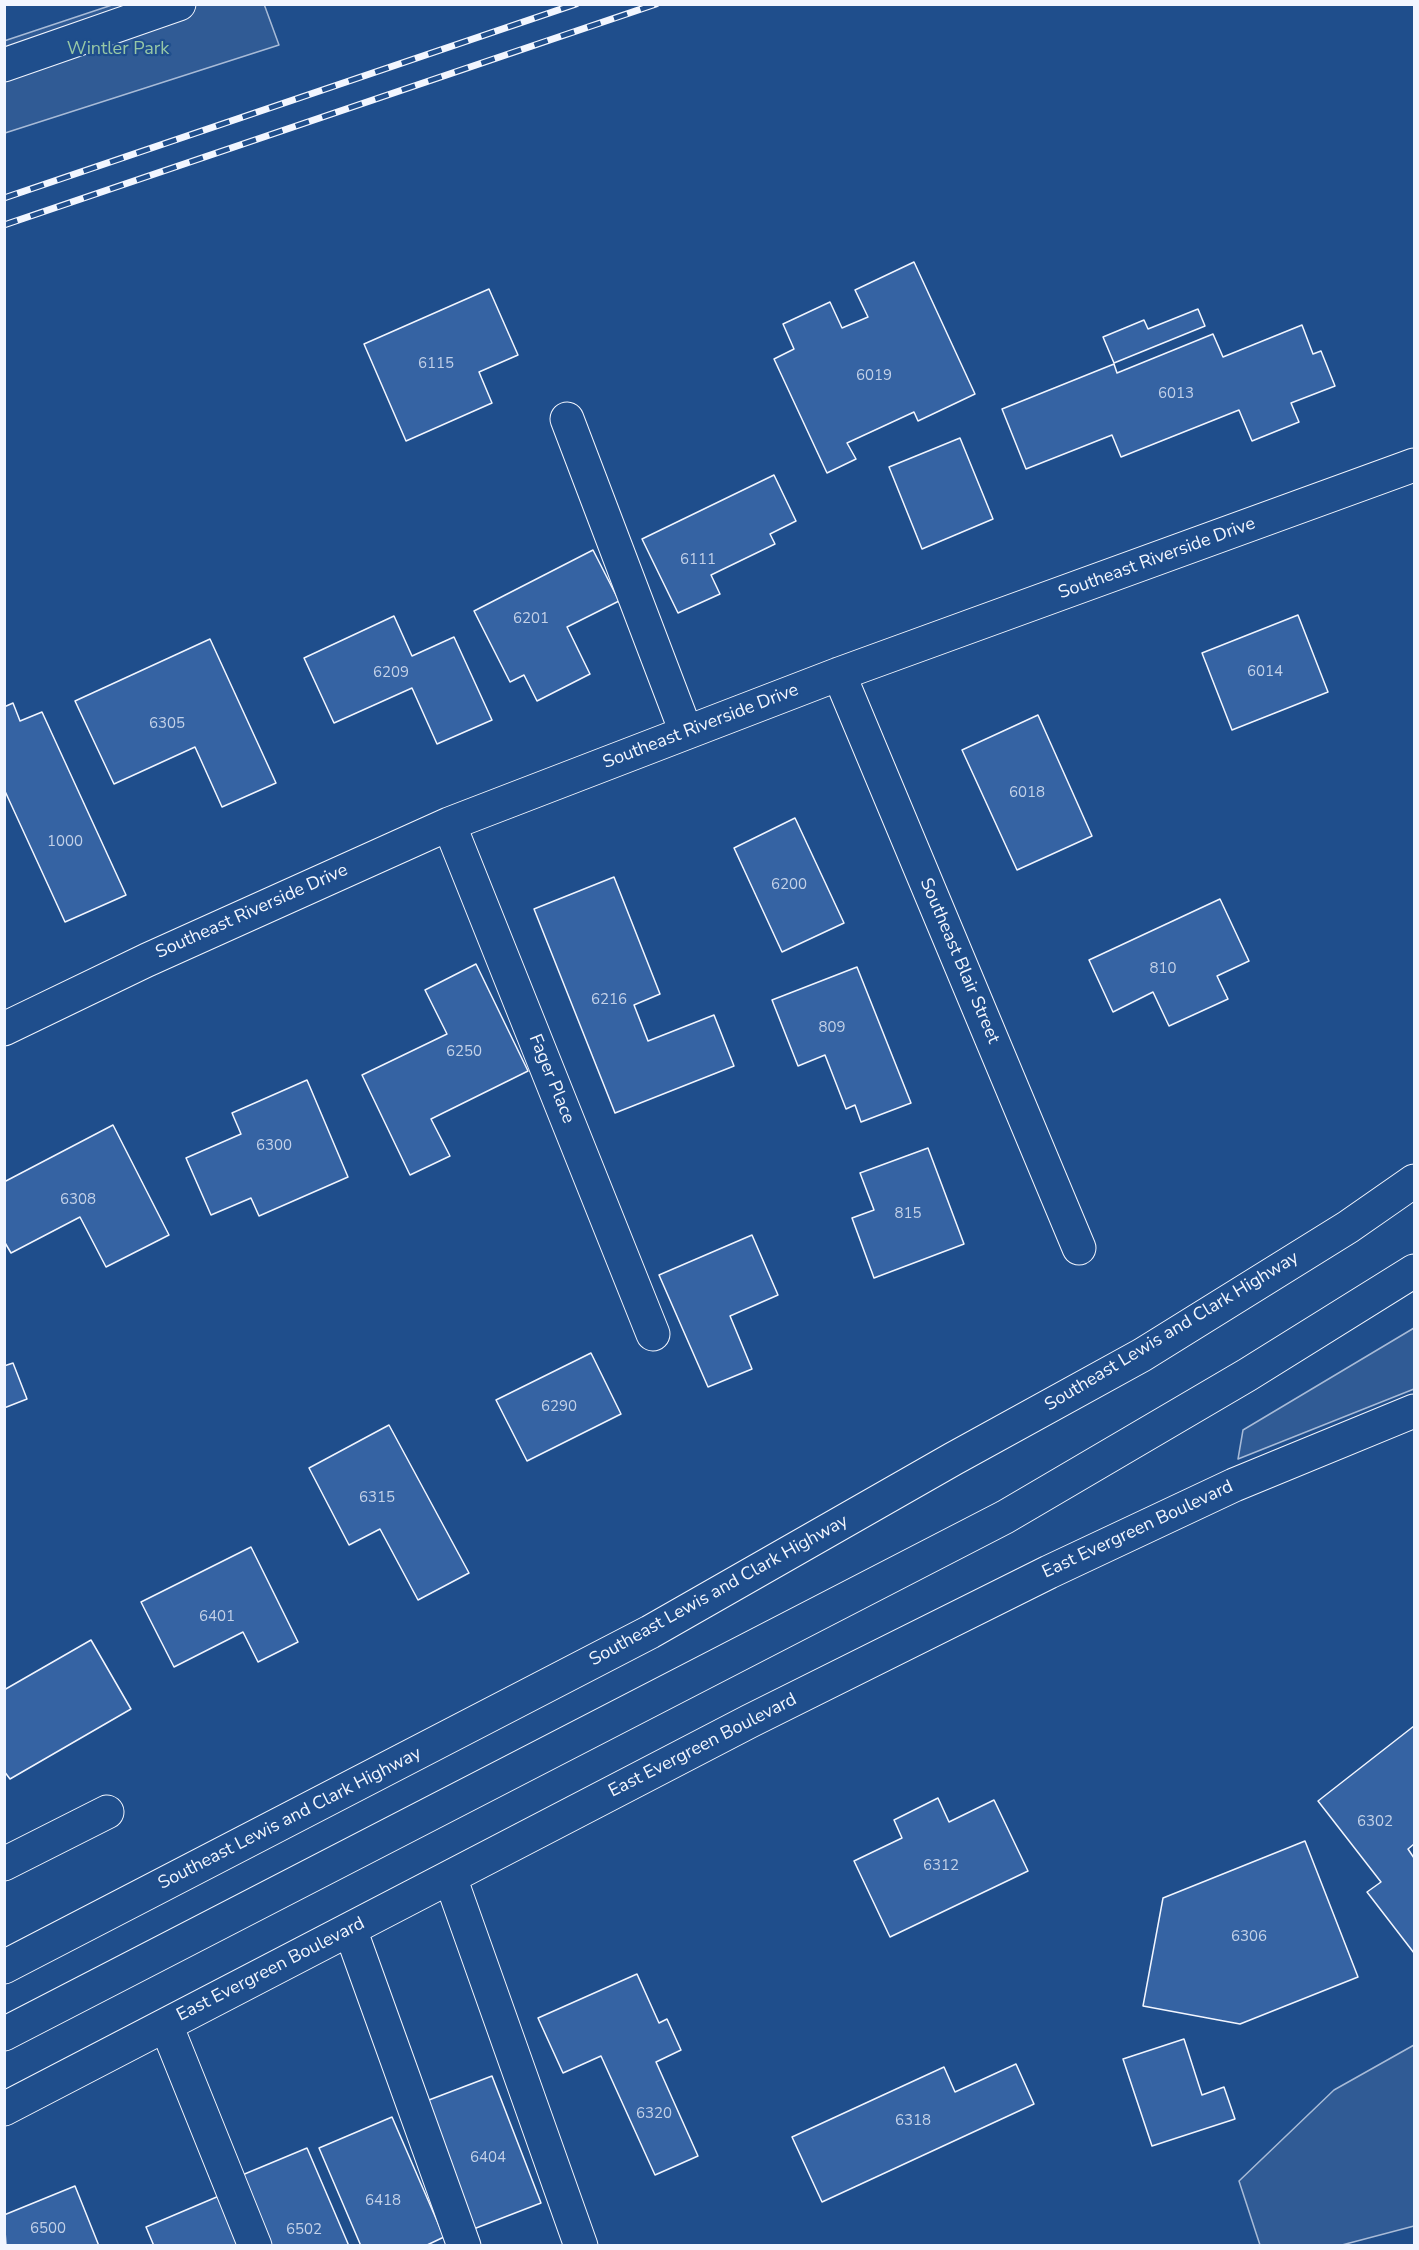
<!DOCTYPE html>
<html>
<head>
<meta charset="utf-8">
<style>
	body { margin:0 }
	#map { position:relative; width:1419px; height:2250px; overflow:hidden; background:#1f4e8c; font-family:"Nunito Sans",sans-serif }
	canvas { display:block }
	.frame { position:absolute; inset:0; border:6px solid #f2f6ff; pointer-events:none }
</style>
</head>
<body>
<div id="map">
<canvas width="1419" height="2250"></canvas>
<div class="frame"></div>
</div>
<script>
const context = document.querySelector('canvas').getContext('2d');
context.lineJoin = 'round';
function paint(path, color) { context.fillStyle = color; context.fill(path, 'evenodd'); }
const poly = rows => new Path2D(rows.map(r => 'M' + r).join(''));
function trace(path, color, width, dash) { context.strokeStyle = color; context.lineWidth = width; context.lineCap = dash ? 'butt' : 'round'; context.setLineDash(dash || []); context.stroke(path); }
function drawText(font, color, halo, rows, align = 'center') {
  context.font = font + ' "Nunito Sans",sans-serif'; context.lineWidth = 4.5; context.setLineDash([]); context.textBaseline = 'middle'; context.strokeStyle = halo; context.fillStyle = color; for (const [text, x, y, turn = 0] of rows) {
    context.save(); context.translate(x, y); context.rotate((+turn || 0) * Math.PI / 180); context.textAlign = isNaN(turn) ? turn : align; if (halo) context.strokeText(text, 0, 0); context.fillText(text, 0, 0); context.restore();
  }
}
const built = poly([
	[264,4,279,45,5,133,4,41,112,5,264,4],
	[1414,1328,1414,1389,1238,1459,1243,1430,1414,1328],
	[1414,2045,1414,2226,1342,2245,1260,2245,1239,2181,1334,2090,1414,2045]
]);
paint(built, '#305b95');
trace(built, '#a8bbd7', 1.5);
const building = poly([
	[914,262,975,394,918,421,914,412,847,443,856,459,827,473,774,359,794,349,783,324,830,302,842,328,868,317,855,290,914,262],
	[489,289,518,355,479,372,492,403,406,441,364,344,489,289],
	[1198,309,1205,326,1114,363,1103,337,1144,320,1148,329,1198,309],
	[1302,325,1313,354,1321,351,1335,386,1291,403,1299,422,1252,441,1239,410,1121,457,1112,435,1026,469,1002,409,1114,364,1117,373,1213,334,1223,357,1302,325],
	[960,438,993,519,922,549,889,467,960,438],
	[774,475,796,521,770,534,775,544,711,575,720,594,678,613,642,539,774,475],
	[593,550,619,601,567,627,590,674,537,701,524,675,510,682,474,611,593,550],
	[1298,615,1328,692,1232,730,1202,653,1298,615],
	[394,616,412,656,454,637,492,720,437,744,412,688,334,723,304,658,394,616],
	[210,639,276,783,222,807,195,747,114,784,75,701,210,639],
	[13,703,20,721,42,712,126,895,65,922,4,789,4,707,13,703],
	[1038,715,1092,836,1017,870,962,750,1038,715],
	[795,818,844,923,782,952,734,848,795,818],
	[614,877,660,994,634,1005,648,1041,714,1015,734,1066,615,1113,534,909,614,877],
	[1220,899,1249,961,1217,976,1228,999,1169,1026,1153,992,1113,1012,1089,960,1220,899],
	[476,964,528,1071,431,1119,450,1156,410,1175,362,1075,447,1034,425,990,476,964],
	[857,967,911,1103,861,1122,855,1105,846,1109,825,1055,798,1066,772,1000,857,967],
	[307,1080,348,1177,259,1216,251,1198,211,1215,186,1158,241,1134,232,1113,307,1080],
	[113,1125,169,1235,106,1267,80,1217,11,1253,4,1241,4,1182,113,1125],
	[928,1148,964,1244,874,1278,852,1218,874,1210,860,1173,928,1148],
	[752,1235,778,1295,730,1316,752,1369,708,1387,659,1275,752,1235],
	[591,1353,621,1414,527,1461,496,1400,591,1353],
	[13,1363,27,1399,4,1408,4,1366,13,1363],
	[389,1425,469,1573,418,1600,380,1529,349,1545,309,1468,389,1425],
	[251,1547,298,1642,258,1662,243,1632,174,1667,141,1602,251,1547],
	[91,1640,131,1709,10,1779,4,1771,4,1690,91,1640],
	[1414,1726,1414,1844,1408,1849,1414,1858,1414,1953,1367,1892,1381,1882,1318,1801,1414,1726],
	[938,1798,949,1822,994,1800,1028,1871,890,1937,854,1861,902,1838,894,1820,938,1798],
	[1305,1841,1358,1977,1240,2024,1143,2006,1163,1898,1305,1841],
	[637,1974,659,2023,667,2019,681,2050,656,2062,698,2156,655,2175,601,2056,563,2073,538,2018,637,1974],
	[1184,2039,1202,2095,1224,2087,1235,2119,1152,2146,1123,2059,1184,2039],
	[1016,2064,1034,2104,822,2202,792,2137,944,2067,955,2092,1016,2064],
	[492,2076,541,2203,471,2230,421,2103,492,2076],
	[392,2117,444,2237,425,2246,361,2246,319,2148,392,2117],
	[307,2148,349,2246,264,2246,235,2178,307,2148],
	[75,2186,99,2246,6,2246,4,2215,75,2186],
	[219,2196,239,2246,154,2246,146,2227,219,2196]
]);
paint(building, '#3563a3');
trace(building, '#f2f6ff', 1.5);
const minor = poly([
	[4,65,179,4],
	[567,419,686,732],
	[839,674,1079,1248],
	[449,824,653,1334],
	[4,1029,147,960,449,824,839,674,1414,465],
	[4,1864,107,1812],
	[450,1877,581,2246],
	[350,1929,464,2246],
	[166,2025,255,2246],
	[4,2109,750,1721,1049,1572,1234,1485,1414,1411]
]);
const highway = poly([
	[4,1967,650,1632,953,1459,1142,1355,1348,1227,1414,1181],
	[4,2034,1005,1517,1247,1375,1414,1271]
]);
trace(minor, '#f2f6ff', 35);
trace(highway, '#f2f6ff', 35);
trace(minor, '#1f4e8c', 33);
trace(highway, '#1f4e8c', 33);
const rail = poly([
	[4,198,576,4],
	[4,225,656,4]
]);
trace(rail, '#f2f6ff', 7);
trace(rail, '#1f4e8c', 4.5, [14]);
drawText('15px', '#c3d1e8', null, [
	["6115",436,364],
	["6019",874,376],
	["6013",1176,394],
	["6111",698,560],
	["6201",531,619],
	["6014",1265,672],
	["6209",391,673],
	["6305",167,724],
	["6018",1027,793],
	["1000",65,842],
	["6200",789,885],
	["810",1163,969],
	["6216",609,1000],
	["809",832,1028],
	["6250",464,1052],
	["6300",274,1146],
	["6308",78,1200],
	["815",908,1214],
	["6290",559,1407],
	["6315",377,1498],
	["6401",217,1617],
	["6302",1375,1822],
	["6312",941,1866],
	["6306",1249,1937],
	["6320",654,2114],
	["6318",913,2121],
	["6404",488,2158],
	["6418",383,2201],
	["6500",48,2229],
	["6502",304,2230]
]);
drawText('18px', '#97c8a6', '#1f4e8c', [
	["Wintler Park",118,50]
]);
drawText('18px', '#f2f6ff', '#1f4e8c', [
	["Southeast Riverside Drive",1157,559,-20],
	["Southeast Riverside Drive",701,727,-21],
	["Southeast Riverside Drive",252,912,-24],
	["Southeast Blair Street",959,961,67],
	["Fager Place",551,1079,68],
	["Southeast Lewis and Clark Highway",1172,1332,-31],
	["East Evergreen Boulevard",1138,1530,-25],
	["Southeast Lewis and Clark Highway",719,1591,-29],
	["East Evergreen Boulevard",703,1746,-27],
	["Southeast Lewis and Clark Highway",290,1819,-27],
	["East Evergreen Boulevard",271,1970,-27]
]);
</script>
</body>
</html>
